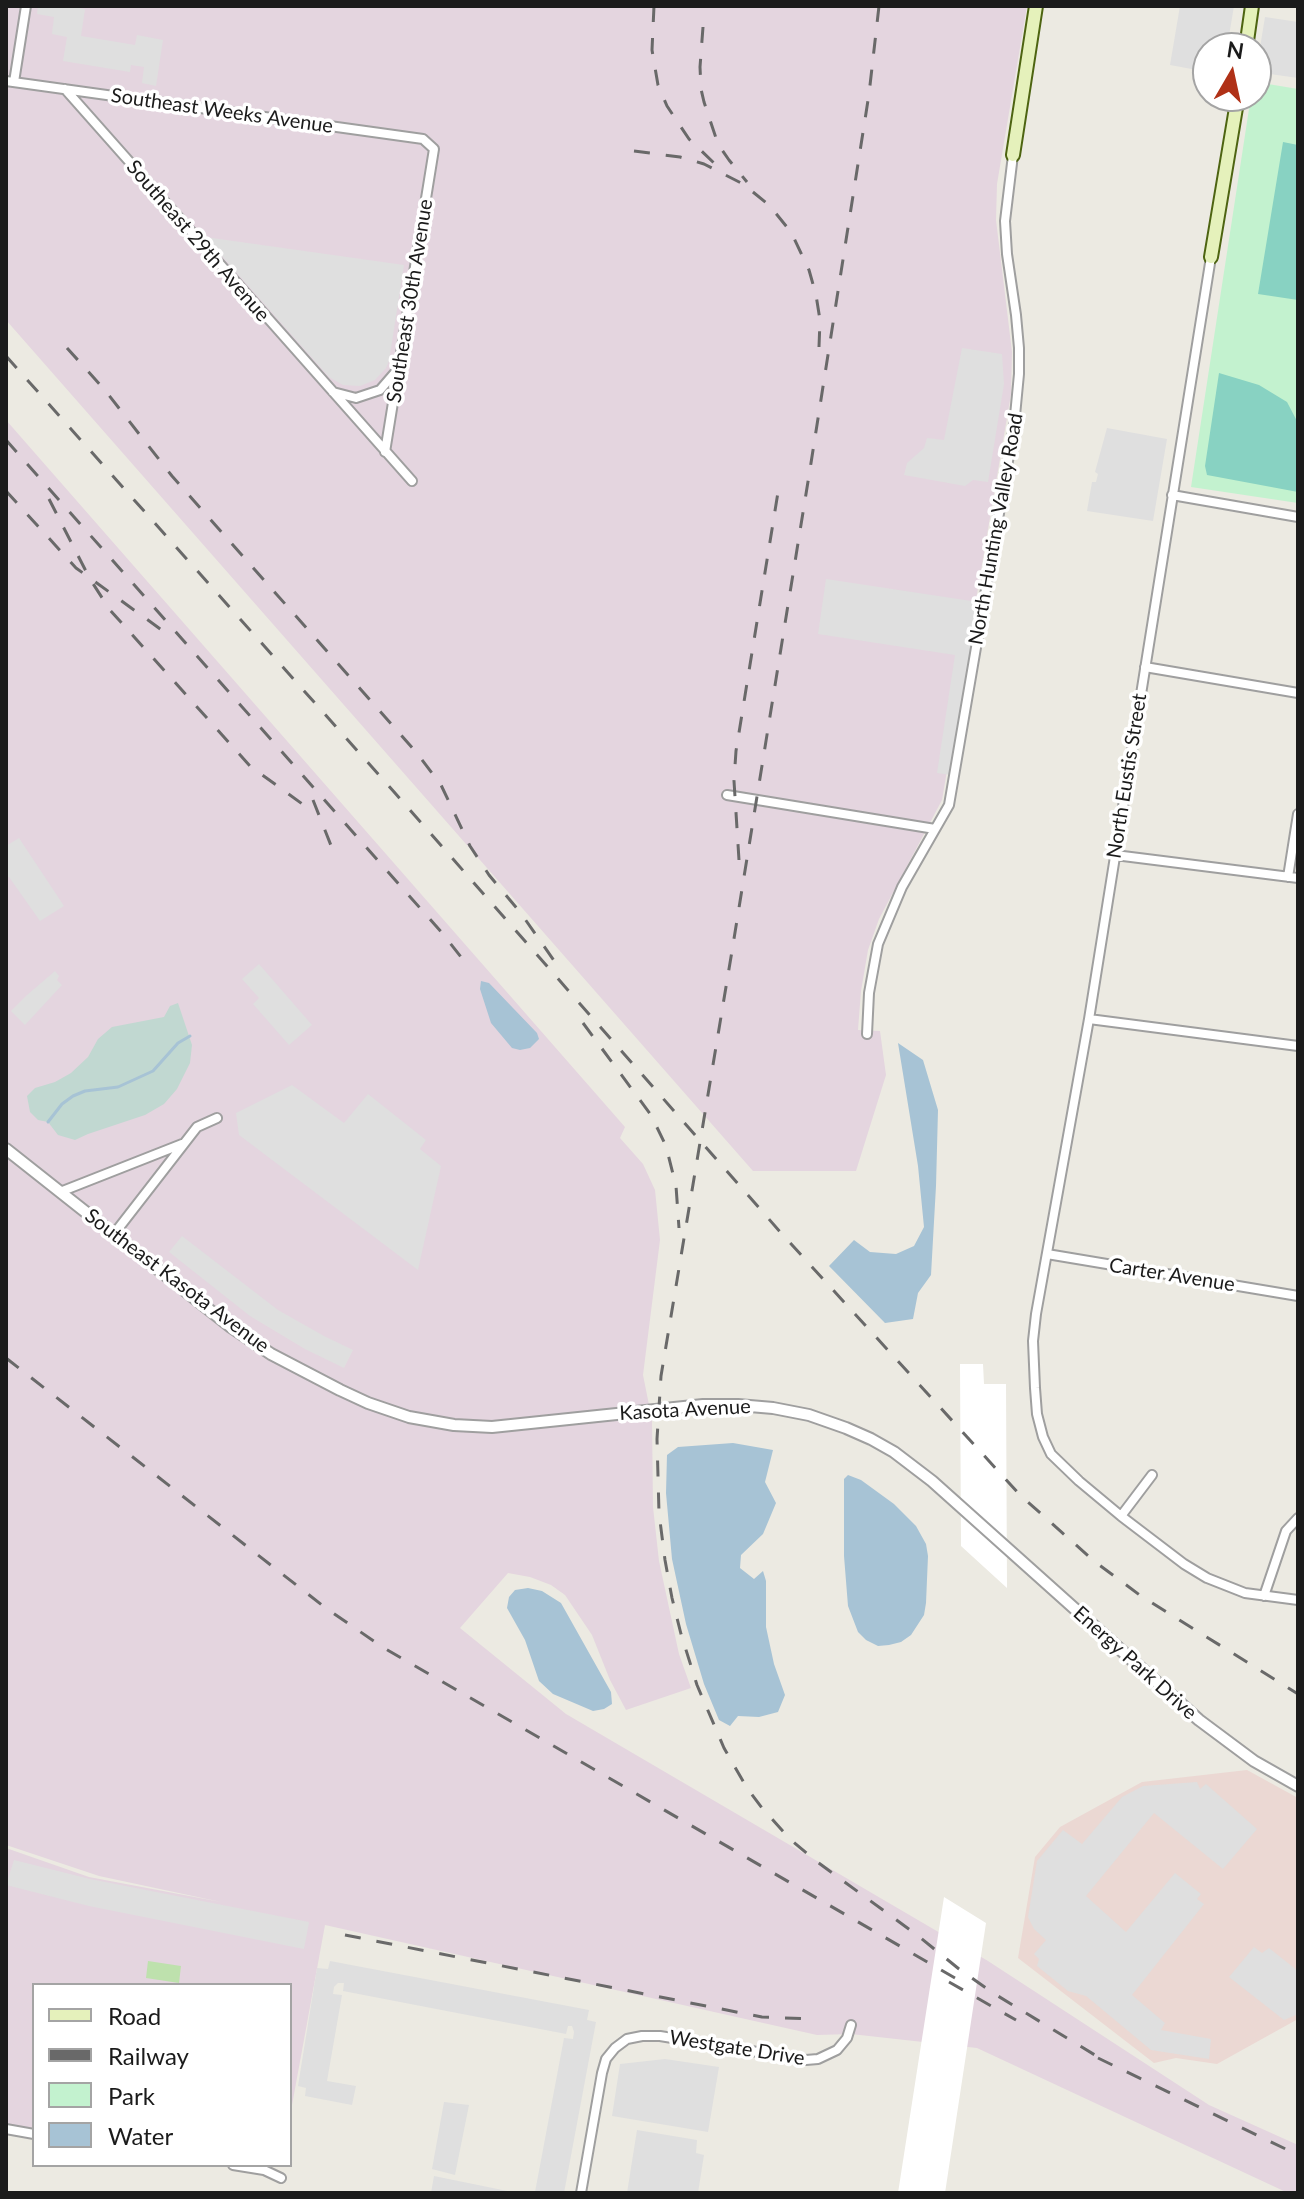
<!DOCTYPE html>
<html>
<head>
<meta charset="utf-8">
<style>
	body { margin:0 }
	#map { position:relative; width:1304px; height:2199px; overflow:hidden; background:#eceae2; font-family:Lato,sans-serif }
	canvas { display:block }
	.frame { position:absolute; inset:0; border:8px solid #1b1b1b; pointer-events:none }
	.legend { position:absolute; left:32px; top:1983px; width:260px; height:184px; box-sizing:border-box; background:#fff; border:2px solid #a4a4a4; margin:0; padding:10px 14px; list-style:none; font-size:24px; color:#1b1b1b }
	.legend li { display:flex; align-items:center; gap:16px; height:40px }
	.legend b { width:40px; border:2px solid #a4a4a4 }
	.north { position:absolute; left:1192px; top:32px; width:80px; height:80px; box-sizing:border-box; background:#fff; border:2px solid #a4a4a4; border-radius:50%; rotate:9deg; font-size:22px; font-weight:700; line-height:32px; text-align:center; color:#1b1b1b }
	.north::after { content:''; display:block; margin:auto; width:28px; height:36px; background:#b03117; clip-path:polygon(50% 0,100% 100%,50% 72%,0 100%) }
</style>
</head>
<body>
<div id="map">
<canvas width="1304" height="2199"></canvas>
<div class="frame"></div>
<ul class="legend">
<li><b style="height:10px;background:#e5f1bb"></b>Road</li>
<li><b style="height:10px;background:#696969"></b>Railway</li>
<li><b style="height:22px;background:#c3f2cf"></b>Park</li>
<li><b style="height:22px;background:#a7c3d5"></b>Water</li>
</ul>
<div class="north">N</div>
</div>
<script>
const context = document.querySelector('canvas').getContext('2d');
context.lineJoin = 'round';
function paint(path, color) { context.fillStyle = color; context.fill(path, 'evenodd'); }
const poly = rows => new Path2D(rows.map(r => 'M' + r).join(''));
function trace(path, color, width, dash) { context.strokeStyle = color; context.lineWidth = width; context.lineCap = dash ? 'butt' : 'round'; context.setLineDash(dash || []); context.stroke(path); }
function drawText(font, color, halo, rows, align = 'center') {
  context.font = font + ' Lato,sans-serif'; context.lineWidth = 7; context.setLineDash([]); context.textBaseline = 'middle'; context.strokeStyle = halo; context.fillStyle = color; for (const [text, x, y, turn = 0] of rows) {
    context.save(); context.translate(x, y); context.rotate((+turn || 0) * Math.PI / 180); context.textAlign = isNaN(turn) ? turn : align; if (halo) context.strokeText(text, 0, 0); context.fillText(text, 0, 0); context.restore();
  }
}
paint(poly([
	[1247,1770,1298,1798,1298,2019,1217,2064,1176,2058,1154,2063,1018,1958,1035,1857,1060,1827,1142,1782]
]), '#ebd8d3');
paint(poly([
	[6,6,1027,6,997,184,996,220,1012,352,1011,394,942,800,879,919,868,950,861,991,858,1030,880,1031,886,1075,856,1171,753,1171,6,320],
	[6,420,625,1127,620,1138,643,1164,655,1190,660,1240,643,1375,652,1420,653,1507,659,1561,679,1654,691,1688,626,1710,610,1680,592,1635,565,1595,551,1585,530,1577,508,1573,460,1628,566,1714,988,1961,1209,2105,1298,2145,1298,2193,1288,2193,977,2048,851,2034,817,2035,325,1925,290,2116,290,1985,34,1985,34,2131,6,2126,6,1848,89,1877,221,1902,99,1876,6,1845]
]), '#e4d5df');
paint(poly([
	[148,1961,181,1966,179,1983,146,1978]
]), '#bee1ad');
paint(poly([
	[178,1003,192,1045,190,1063,177,1089,164,1104,145,1115,88,1134,75,1140,58,1135,48,1122,38,1120,30,1112,27,1096,35,1088,55,1082,71,1073,88,1057,98,1039,112,1027,164,1017,170,1006]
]), '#c1d8d1');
paint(poly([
	[1256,82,1298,89,1298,503,1191,487,1251,96,1256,96]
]), '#c3f2cf');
paint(poly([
	[1283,142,1298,145,1298,300,1258,294],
	[1219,373,1259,385,1287,402,1298,423,1298,492,1207,475,1205,466]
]), '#88d2c2');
paint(poly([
	[38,6,67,6,85,9,81,36,135,45,137,35,163,40,156,86,142,83,144,67,131,65,130,72,63,61,67,37,52,34,54,17,37,14],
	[1180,6,1234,6,1227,48,1208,48,1208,72,1170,65],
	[1265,17,1298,22,1298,78,1256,72],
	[205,237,404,265,389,361,386,368,375,380,360,386,343,385,329,377],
	[962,348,1002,354,1004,384,988,482,973,480,965,486,904,475,907,463,924,448,927,438,944,440],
	[1107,428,1167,439,1153,521,1087,511,1092,482,1096,482,1098,474,1095,472],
	[826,579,978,602,951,775,937,773,955,655,818,634],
	[19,838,64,906,40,921,9,877,6,878,6,846],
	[259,964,312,1025,289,1045,253,1004,259,998,242,979],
	[55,971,59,976,57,980,62,985,25,1025,11,1011,27,995],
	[292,1085,344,1123,368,1094,426,1140,420,1149,441,1166,418,1270,239,1135,236,1113],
	[182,1236,278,1310,324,1336,353,1350,344,1368,305,1349,250,1316,169,1252],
	[1197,1782,1200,1789,1206,1784,1257,1829,1223,1869,1154,1813,1086,1896,1126,1932,1175,1873,1201,1894,1197,1899,1204,1904,1132,1995,1165,2023,1161,2030,1211,2039,1209,2059,1151,2050,1086,1996,1068,1991,1037,1966,1039,1959,1034,1954,1046,1940,1034,1929,1028,1917,1037,1861,1063,1830,1082,1844,1122,1797,1143,1786],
	[14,1860,90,1879,309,1922,304,1949,89,1906,6,1885],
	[1254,1947,1262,1953,1269,1948,1298,1971,1298,2014,1284,2020,1229,1977],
	[330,1961,589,2010,587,2020,596,2022,564,2193,535,2192,564,2038,573,2039,574,2032,572,2026,568,2026,566,2034,343,1991,344,1983,338,1983,334,1987,333,1994,342,1995,327,2081,356,2086,352,2105,305,2096,306,2088,298,2086,317,1968,328,1969],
	[665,2059,719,2067,708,2132,612,2116,620,2064],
	[444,2102,469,2105,455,2175,432,2169],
	[637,2130,697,2140,696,2153,704,2155,698,2193,627,2193],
	[434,2176,517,2193,431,2193]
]), '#dfdfdf');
paint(poly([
	[481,981,489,983,537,1033,539,1039,530,1048,520,1050,512,1048,491,1023,480,989],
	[898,1043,923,1060,938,1110,936,1186,931,1275,918,1293,913,1319,885,1323,829,1266,854,1240,870,1252,896,1254,914,1246,924,1227,918,1166],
	[733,1443,773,1450,765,1482,776,1503,763,1534,741,1555,740,1568,754,1579,763,1571,766,1581,766,1627,774,1664,785,1695,778,1712,759,1717,738,1716,730,1726,719,1720,704,1684,686,1624,672,1559,666,1493,667,1455,678,1447],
	[848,1475,861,1480,894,1504,916,1526,926,1544,928,1556,926,1603,924,1615,911,1635,901,1642,889,1645,878,1646,866,1640,858,1632,848,1606,844,1556,844,1479],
	[528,1588,542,1591,561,1603,611,1692,612,1704,604,1709,593,1711,553,1694,539,1681,525,1640,507,1608,509,1597,515,1590]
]), '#a7c3d5');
paint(poly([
	[960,1364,983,1364,984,1384,1006,1384,1007,1588,961,1546],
	[944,1897,986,1923,945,2193,898,2193]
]), '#fff');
trace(poly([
	[48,1122,62,1104,73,1096,85,1091,118,1087,153,1071,178,1043,190,1036]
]), '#a7c3d5', 3);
const minor = poly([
	[6,81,423,139,434,149,385,452],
	[14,82,26,6],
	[65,89,412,481],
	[1211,257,1089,1019,1036,1314,1033,1341,1035,1388,1037,1414,1043,1437,1051,1454,1079,1481,1121,1516,1184,1564,1207,1578,1245,1593,1298,1600],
	[333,392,356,398,380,390,399,368],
	[1172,495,1298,517],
	[1145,667,1298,693],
	[727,795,935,829],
	[1115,855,1298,878],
	[1288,877,1298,814],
	[1089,1019,1298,1046],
	[867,1034,869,993,878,944,902,887,949,805,1014,426,1019,374,1019,348,1016,315,1007,254,1005,221,1013,155],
	[60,1192,182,1144],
	[114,1234,197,1127,217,1118],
	[1047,1254,1298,1296],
	[1121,1516,1152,1475],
	[1264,1596,1286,1531,1298,1518],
	[6,2129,34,2134],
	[233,2165,264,2170,281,2178],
	[581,2193,602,2073,606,2059,615,2048,627,2039,642,2036,660,2036,806,2060,818,2059,837,2050,847,2038,851,2025]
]);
const tertiary = poly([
	[6,1149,231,1327,271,1354,340,1390,368,1403,409,1417,454,1425,492,1427,703,1405,738,1405,773,1408,809,1415,846,1428,871,1439,894,1452,932,1481,1199,1720,1254,1761,1298,1786]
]);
const secondary = poly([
	[1246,48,1252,6],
	[1013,155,1036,6],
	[1211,257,1238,96]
]);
trace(minor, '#9f9f9f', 12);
trace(tertiary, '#9f9f9f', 14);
trace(secondary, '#4d6411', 16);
trace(minor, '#fff', 8);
trace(tertiary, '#fff', 10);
trace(secondary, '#e5f1bb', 12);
trace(poly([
	[654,6,652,50,658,85,667,106,689,139,716,165],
	[879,6,869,94,811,463,732,951,661,1376,657,1439,659,1513,665,1560,672,1598,681,1634,697,1685,724,1748,747,1788,762,1808,791,1840,816,1861,917,1935,959,1969,993,1993,1108,2063],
	[703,27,700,67,701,89,704,102,718,144,729,160,747,182],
	[634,151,680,157,704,164,743,184,769,205,791,232,809,270,816,295,820,320,819,347],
	[67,348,104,389,172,476,416,752,441,785,470,846,489,875,520,912,555,962],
	[6,356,395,793,782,1234,1020,1495,1094,1561,1141,1596,1298,1694],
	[6,440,443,934,468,966],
	[6,491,76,568,170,636],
	[49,499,90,579,110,610,250,766,312,811],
	[313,800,332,848],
	[739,860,734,781,736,751,780,480],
	[583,1023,651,1115,666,1146,676,1186,679,1228],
	[6,1358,327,1609,384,1648,962,1982],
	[345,1935,762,2017,814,2019],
	[949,1982,1016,2020],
	[1098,2058,1298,2155]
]), '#696969', 3, [16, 16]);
drawText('20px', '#1b1b1b', '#fff', [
	["Southeast Weeks Avenue",222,111,8],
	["Southeast 29th Avenue",198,241,49],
	["Southeast 30th Avenue",410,301,-81],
	["North Hunting Valley Road",996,529,-80],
	["North Eustis Street",1127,776,-81],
	["Carter Avenue",1172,1275,9],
	["Southeast Kasota Avenue",177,1281,37],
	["Kasota Avenue",685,1410,-3],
	["Energy Park Drive",1135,1663,42],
	["Westgate Drive",737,2048,9]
]);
</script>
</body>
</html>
